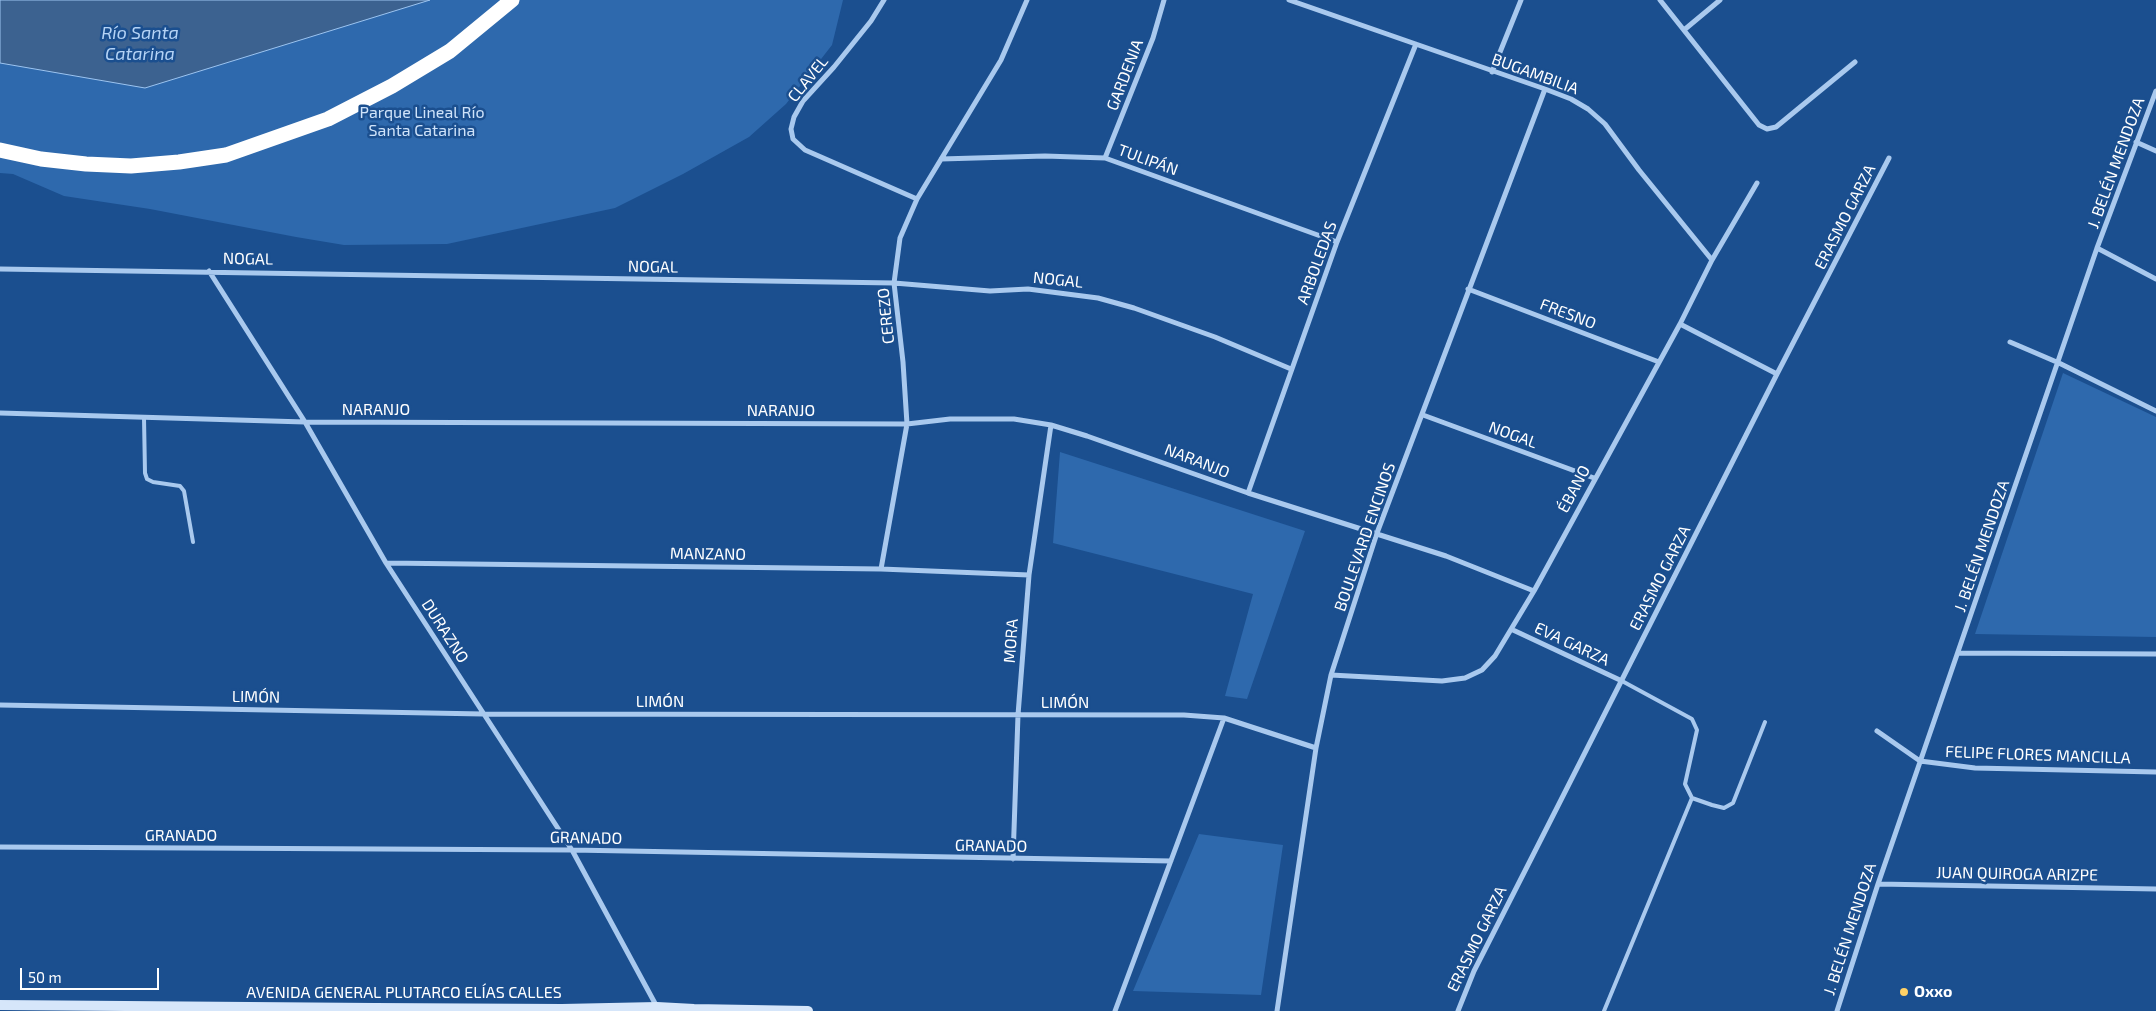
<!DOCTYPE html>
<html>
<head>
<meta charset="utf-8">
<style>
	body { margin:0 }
	#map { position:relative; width:2156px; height:1011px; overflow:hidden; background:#1b4f8f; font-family:"Exo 2",sans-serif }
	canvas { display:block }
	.scale { position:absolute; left:20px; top:968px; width:139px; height:22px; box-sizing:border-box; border:2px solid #fff; border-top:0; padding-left:6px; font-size:15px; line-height:18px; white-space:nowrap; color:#fff; -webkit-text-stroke:4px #1b4f8f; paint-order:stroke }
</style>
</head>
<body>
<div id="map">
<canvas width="2156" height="1011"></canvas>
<div class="scale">50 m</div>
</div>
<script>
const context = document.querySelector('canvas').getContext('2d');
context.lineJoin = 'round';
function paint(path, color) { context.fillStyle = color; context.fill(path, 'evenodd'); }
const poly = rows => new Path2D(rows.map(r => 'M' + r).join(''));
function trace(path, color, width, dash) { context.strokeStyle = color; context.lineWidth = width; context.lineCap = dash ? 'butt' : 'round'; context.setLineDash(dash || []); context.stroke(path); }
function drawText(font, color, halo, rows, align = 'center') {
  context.font = font + ' "Exo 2",sans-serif'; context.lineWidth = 5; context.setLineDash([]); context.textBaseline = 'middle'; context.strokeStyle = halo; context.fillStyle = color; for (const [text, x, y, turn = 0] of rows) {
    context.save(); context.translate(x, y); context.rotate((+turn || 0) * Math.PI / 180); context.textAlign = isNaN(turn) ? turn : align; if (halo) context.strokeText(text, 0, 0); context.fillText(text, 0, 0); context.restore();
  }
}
paint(poly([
	[0,0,843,0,832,45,786,104,749,137,683,174,615,208,447,244,344,245,296,237,150,209,64,196,13,174,0,173],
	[2063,373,2156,417,2156,637,1975,634],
	[1060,452,1305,531,1247,699,1225,696,1253,594,1053,543],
	[1199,834,1283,845,1261,995,1133,991]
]), '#2e69ad');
const water = poly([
	[0,0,430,0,145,88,0,63,0,0]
]);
paint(water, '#3c6290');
trace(water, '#9cc4f0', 1);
trace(poly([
	[144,418,145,473,147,479,153,482,180,486,184,491,193,542],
	[1622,681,1692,719,1697,730,1685,784,1692,798,1712,805,1724,808,1733,803,1765,722],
	[1604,1011,1692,798]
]), '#a9c9ee', 4);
trace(poly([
	[884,0,871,21,834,67,803,101,794,117,791,129,793,139,805,150,917,199],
	[1289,0,1545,89,1571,99,1588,109,1605,124,1639,170,1712,260],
	[1660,0,1759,125,1767,129,1776,127,1855,62],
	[1684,30,1720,0],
	[1492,72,1521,0],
	[2136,142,2156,151],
	[1105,158,1153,38,1164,0],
	[941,159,1045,156,1105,158,1337,242],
	[2097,248,2156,279],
	[0,269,894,283,990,291,1028,289,1098,298,1134,308,1215,337,1291,369],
	[209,271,305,422,386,563,572,850,657,1007],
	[1468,289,1659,362],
	[1680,324,1777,374],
	[2010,342,2059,363,2156,411],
	[0,413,305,422,907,424,950,419,1014,419,1051,425,1087,436,1248,493,1446,556,1534,591],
	[1423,415,1594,478],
	[1248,493,1337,242,1416,44],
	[386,563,881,569,1029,575],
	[881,569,907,424,903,362,894,283,900,238,917,199,1001,60,1027,0],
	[1513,630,1622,681],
	[1959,653,2156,654],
	[1331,675,1442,681,1465,678,1482,670,1495,656,1534,591,1680,324,1712,260,1757,183],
	[0,705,483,714,1184,715,1224,718,1316,748],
	[1877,731,1920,761,1975,768,2156,772],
	[0,847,572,850,1171,861],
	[1013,859,1018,715,1029,575,1051,425],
	[1878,884,2156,889],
	[1115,1011,1224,718],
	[1277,1011,1316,748,1331,675,1377,533,1545,89],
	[1458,1011,1474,971,1531,859,1777,374,1889,158],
	[1837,1011,1878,884,2097,248,2156,91]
]), '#a9c9ee', 5);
trace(poly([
	[0,1005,374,1008,562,1009,657,1007,694,1009,808,1011]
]), '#d6e6fa', 10);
trace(poly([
	[0,150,41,159,86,164,131,166,179,162,226,155,328,119,392,86,450,51,512,0]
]), '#fff', 15);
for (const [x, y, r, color] of [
	[1904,992,5,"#ffd166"]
]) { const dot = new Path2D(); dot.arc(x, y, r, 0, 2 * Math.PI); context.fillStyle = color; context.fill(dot); trace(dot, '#1b4f8f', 2); }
drawText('16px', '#fff', '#1b4f8f', [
	["BUGAMBILIA",1535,74,20],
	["GARDENIA",1125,75,-69],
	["CLAVEL",808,79,-51],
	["TULIPÁN",1148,160,20],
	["J. BELÉN MENDOZA",2116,163,-70],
	["ERASMO GARZA",1845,217,-63],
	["NOGAL",248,259,1],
	["ARBOLEDAS",1317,263,-70],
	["NOGAL",653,267,1],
	["NOGAL",1058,280,6],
	["FRESNO",1568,314,21],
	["CEREZO",886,316,-96],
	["NARANJO",376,410],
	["NARANJO",781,411],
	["NOGAL",1513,435,20],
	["NARANJO",1197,461,21],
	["ÉBANO",1574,489,-62],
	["BOULEVARD ENCINOS",1365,537,-71],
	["J. BELÉN MENDOZA",1982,546,-71],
	["MANZANO",708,554,1],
	["ERASMO GARZA",1660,578,-63],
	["DURAZNO",445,631,57],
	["MORA",1011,641,-86],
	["EVA GARZA",1572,644,25],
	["LIMÓN",256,697,1],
	["LIMÓN",660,702],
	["LIMÓN",1065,703],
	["FELIPE FLORES MANCILLA",2038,755,2],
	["GRANADO",181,836],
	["GRANADO",586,838,1],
	["GRANADO",991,846,1],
	["JUAN QUIROGA ARIZPE",2017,874,1],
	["J. BELÉN MENDOZA",1850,929,-72],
	["ERASMO GARZA",1477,939,-64],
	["AVENIDA GENERAL PLUTARCO ELÍAS CALLES",404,993]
]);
drawText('16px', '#cfe3fa', '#1b4f8f', [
	["Parque Lineal Río",422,113],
	["Santa Catarina",422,131]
]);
drawText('bold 16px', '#fff', '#1b4f8f', [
	["Oxxo",1914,992]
], 'left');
drawText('italic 18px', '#b5d3f5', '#1b4f8f', [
	["Río Santa",140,33],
	["Catarina",140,54]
]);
</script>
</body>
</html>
